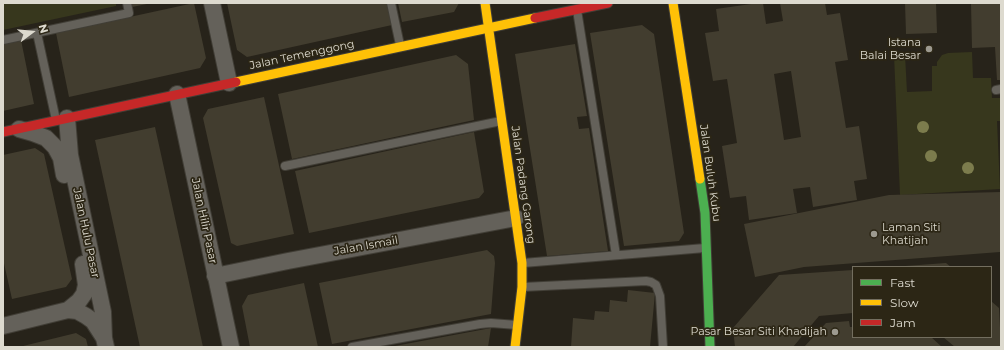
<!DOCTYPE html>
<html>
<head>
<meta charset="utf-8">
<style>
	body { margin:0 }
	#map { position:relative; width:1004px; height:350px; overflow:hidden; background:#27231a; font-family:Montserrat,sans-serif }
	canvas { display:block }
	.frame { position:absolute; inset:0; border:4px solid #dddacf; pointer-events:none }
	.legend { position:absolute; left:852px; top:266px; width:140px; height:72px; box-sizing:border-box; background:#2c2615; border:1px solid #736e5f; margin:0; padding:5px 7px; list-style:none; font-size:12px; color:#dddacf }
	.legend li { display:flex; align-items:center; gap:8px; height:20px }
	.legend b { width:20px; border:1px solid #736e5f }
	.north { position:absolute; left:12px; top:12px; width:40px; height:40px; -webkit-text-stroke:3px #2c2615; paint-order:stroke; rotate:74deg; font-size:11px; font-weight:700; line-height:16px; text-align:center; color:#dddacf }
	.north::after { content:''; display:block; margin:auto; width:14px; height:18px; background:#dddacf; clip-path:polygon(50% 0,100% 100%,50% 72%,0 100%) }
</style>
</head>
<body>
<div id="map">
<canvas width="1004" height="350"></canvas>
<div class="frame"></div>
<ul class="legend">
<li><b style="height:5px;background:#4caf50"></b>Fast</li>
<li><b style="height:5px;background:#ffc107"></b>Slow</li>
<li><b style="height:5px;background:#c62828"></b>Jam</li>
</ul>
<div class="north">N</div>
</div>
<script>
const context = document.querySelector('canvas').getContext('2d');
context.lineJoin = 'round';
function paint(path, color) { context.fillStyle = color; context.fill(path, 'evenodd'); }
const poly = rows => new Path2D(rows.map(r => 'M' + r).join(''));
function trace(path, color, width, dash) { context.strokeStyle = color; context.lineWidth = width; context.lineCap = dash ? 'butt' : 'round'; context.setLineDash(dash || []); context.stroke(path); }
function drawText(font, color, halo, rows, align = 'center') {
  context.font = font + ' Montserrat,sans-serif'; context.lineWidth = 3.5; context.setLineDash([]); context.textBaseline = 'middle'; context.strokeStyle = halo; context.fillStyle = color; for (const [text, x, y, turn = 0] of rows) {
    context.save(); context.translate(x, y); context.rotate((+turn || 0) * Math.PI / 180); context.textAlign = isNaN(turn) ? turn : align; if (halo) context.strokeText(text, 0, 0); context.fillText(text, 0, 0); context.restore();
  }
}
paint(poly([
	[3,3,116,3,116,6,3,30],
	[972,52,973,78,991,78,992,98,1001,98,1001,121,997,121,1000,189,900,195,894,55,905,55,907,92,932,91,932,66,937,66,937,62,942,55,948,53]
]), '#37371d');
paint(poly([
	[132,3,147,3,147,4,132,7],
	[194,3,206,58,200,68,69,97,56,33],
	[227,3,388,3,392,25,247,57,237,50],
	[398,3,459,3,454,12,402,22],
	[758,3,763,3,766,24,783,21,780,3,825,3,827,15,840,13,848,60,835,62,846,128,859,126,867,179,854,181,857,200,813,207,810,187,793,189,797,213,749,220,746,196,730,198,722,146,737,143,727,79,713,81,705,33,719,31,716,9],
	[791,71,801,137,784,140,774,74],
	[905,3,936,3,937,33,906,34],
	[971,3,1001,3,1001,80,997,80,995,47,972,48],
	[642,25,654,34,684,233,679,241,624,246,590,33],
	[21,40,34,104,3,111,3,44],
	[575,44,587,116,577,117,579,129,589,128,608,251,547,256,515,54],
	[456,55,468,64,474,120,292,159,278,94],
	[264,97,294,234,237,246,231,243,203,118,208,109],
	[155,127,189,282,203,347,140,347,95,140],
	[474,132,484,192,479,198,309,233,295,171],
	[35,148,44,154,72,279,66,287,12,299,3,259,3,155],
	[1001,192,1000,252,804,267,755,277,744,224,889,195],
	[487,250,494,256,495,263,491,314,332,344,319,283],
	[946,263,951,267,905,267,905,266],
	[853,270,853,313,819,316,793,347,735,347,733,328,779,275],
	[304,283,318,347,250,347,242,306,248,295],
	[628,290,655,293,650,347,571,347,573,318,594,320,595,311,609,312,610,300,627,302],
	[991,301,999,308,1001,347,955,347,943,337,991,337],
	[849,321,850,327,853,327,853,337,931,337,942,347,804,347,826,323],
	[491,328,488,347,395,347,395,346],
	[76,333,86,339,88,347,19,347]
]), '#423d2f');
const lane = poly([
	[391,3,400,45],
	[577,10,616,255],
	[37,33,56,120],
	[3,40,129,13,127,3],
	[996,90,1001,89],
	[285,166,501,121],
	[523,263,705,248],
	[523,287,646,281,651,282,656,285,660,296,663,347],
	[352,347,480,324,491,323,517,325]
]);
const street = poly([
	[212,3,229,83],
	[177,94,231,347],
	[67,118,70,155,103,312,104,338,106,347],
	[19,129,33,133,46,138,55,147,61,158,64,175],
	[215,276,288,261,516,218],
	[68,310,79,301,84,294,86,285,83,264],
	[3,326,68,310,77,311,86,316,93,321,104,338]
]);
const fast = poly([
	[700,179,705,213,710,347]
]);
const slow = poly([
	[485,3,522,263,522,287,515,347],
	[673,3,700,179],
	[236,82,535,18]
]);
const jam = poly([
	[535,18,608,3],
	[3,132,236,82]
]);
trace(lane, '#413e36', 10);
trace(street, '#413e36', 18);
trace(fast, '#413e36', 11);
trace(slow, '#413e36', 11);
trace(jam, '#413e36', 11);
trace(lane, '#64615a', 8);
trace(street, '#64615a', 16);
trace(fast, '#4caf50', 9);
trace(slow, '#ffc107', 9);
trace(jam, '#c62828', 9);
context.fillStyle = '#7c7c4d';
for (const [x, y] of [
	[923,127],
	[931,156],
	[968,168]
]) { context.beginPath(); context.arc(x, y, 6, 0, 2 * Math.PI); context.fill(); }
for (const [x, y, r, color] of [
	[929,49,4,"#9d9a90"],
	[874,234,4,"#9d9a90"],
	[835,332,4,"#9d9a90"]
]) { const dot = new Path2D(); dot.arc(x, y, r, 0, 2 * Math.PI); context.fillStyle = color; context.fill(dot); trace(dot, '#2c2615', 1.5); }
drawText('11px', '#dddacf', '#2c2615', [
	["Istana",921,43],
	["Balai Besar",921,56],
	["Laman Siti",882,228,"left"],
	["Khatijah",882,241,"left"],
	["Pasar Besar Siti Khadijah",827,332]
], 'right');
drawText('11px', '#dddacf', '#2c2615', [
	["Jalan Temenggong",302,55,-12],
	["Jalan Buluh Kubu",710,173,82],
	["Jalan Padang Garong",523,185,82],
	["Jalan Hilir Pasar",204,221,78],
	["Jalan Hulu Pasar",86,233,78],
	["Jalan Ismail",366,246,-10]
]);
</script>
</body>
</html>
